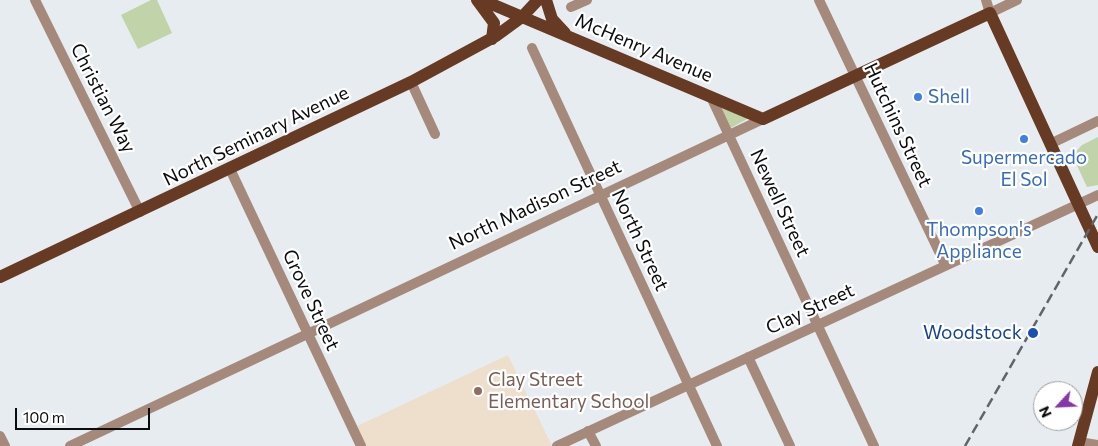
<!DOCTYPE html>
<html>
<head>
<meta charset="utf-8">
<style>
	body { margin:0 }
	#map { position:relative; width:1098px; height:446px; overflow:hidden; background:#e7ecf1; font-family:Commissioner,sans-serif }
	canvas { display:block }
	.north { position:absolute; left:1033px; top:381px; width:50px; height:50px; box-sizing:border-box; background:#fff; border:1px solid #9d9e9e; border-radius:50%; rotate:245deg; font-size:14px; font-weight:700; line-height:20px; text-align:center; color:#0a0c0d }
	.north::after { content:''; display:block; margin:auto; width:18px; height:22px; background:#8437a8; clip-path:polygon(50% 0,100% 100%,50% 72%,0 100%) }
	.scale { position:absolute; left:15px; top:408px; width:135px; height:22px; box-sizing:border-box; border:2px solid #0a0c0d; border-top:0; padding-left:6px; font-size:15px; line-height:18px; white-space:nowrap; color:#0a0c0d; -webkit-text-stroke:4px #fff; paint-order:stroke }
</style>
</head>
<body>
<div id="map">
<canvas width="1098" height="446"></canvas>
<div class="north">N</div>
<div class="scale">100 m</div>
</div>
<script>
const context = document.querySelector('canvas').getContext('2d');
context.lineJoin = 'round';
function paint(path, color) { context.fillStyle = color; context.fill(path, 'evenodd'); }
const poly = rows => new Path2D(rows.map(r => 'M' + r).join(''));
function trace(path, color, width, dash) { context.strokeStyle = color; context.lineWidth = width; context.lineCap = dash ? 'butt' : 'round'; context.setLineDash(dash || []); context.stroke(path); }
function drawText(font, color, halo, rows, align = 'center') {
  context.font = font + ' Commissioner,sans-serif'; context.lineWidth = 4.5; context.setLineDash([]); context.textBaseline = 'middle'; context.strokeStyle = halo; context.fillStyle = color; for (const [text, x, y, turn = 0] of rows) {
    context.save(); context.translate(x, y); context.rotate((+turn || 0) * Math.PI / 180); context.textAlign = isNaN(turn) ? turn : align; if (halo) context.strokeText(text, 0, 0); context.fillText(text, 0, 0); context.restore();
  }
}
paint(poly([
	[508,355,552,446,361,446,353,428]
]), '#eddfcc');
paint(poly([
	[151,0,157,0,172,33,138,49,121,15],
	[719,107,749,118,729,129],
	[1098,137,1098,185,1087,187,1074,159,1075,152,1082,145]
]), '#c0d3a9');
trace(poly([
	[35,0,140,212],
	[819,0,945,264],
	[986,0,990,13,1017,0],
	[571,7,587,0],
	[532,48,717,446],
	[411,82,435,134],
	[711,97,874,446],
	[1050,144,1098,121],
	[230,169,361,446],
	[748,357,790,446],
	[588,431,596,446],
	[0,436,5,446],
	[1079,442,1098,445],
	[70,446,763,119],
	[557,446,1098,195]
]), '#a58a7c', 10);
trace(poly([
	[477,0,494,23,492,39],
	[482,0,763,119,990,13,1098,247],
	[546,0,552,19,565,33],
	[0,277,411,82,496,36,522,17,538,0],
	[1078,446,1098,372]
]), '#663a23', 12);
trace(poly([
	[965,446,1098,214]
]), '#626568', 2.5, [10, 5]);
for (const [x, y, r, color] of [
	[918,97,5,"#3f7fe0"],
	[1024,139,5,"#3f7fe0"],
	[979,211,5,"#3f7fe0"],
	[1033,333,6,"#1a4fb4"],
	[478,391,5,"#8d6e63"]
]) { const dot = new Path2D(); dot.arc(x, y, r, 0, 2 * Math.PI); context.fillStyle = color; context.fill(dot); trace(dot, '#fff', 2); }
drawText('19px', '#0a0c0d', '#fff', [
	["McHenry Avenue",644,48,23],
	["Christian Way",103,98,63],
	["Hutchins Street",898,125,65],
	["North Seminary Avenue",256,136,-26],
	["Newell Street",780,203,65],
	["North Madison Street",535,205,-25],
	["North Street",640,240,65],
	["Grove Street",311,300,65],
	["Clay Street",810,309,-25]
]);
drawText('19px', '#366cbe', '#fff', [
	["Shell",928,97,"left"],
	["Supermercado",1024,158],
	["El Sol",1024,180],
	["Thompson's",979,230],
	["Appliance",979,252]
]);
drawText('19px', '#164399', '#fff', [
	["Woodstock",1022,333]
], 'right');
drawText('19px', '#785e54', '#fff', [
	["Clay Street",488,380],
	["Elementary School",488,402]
], 'left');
</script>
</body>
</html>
